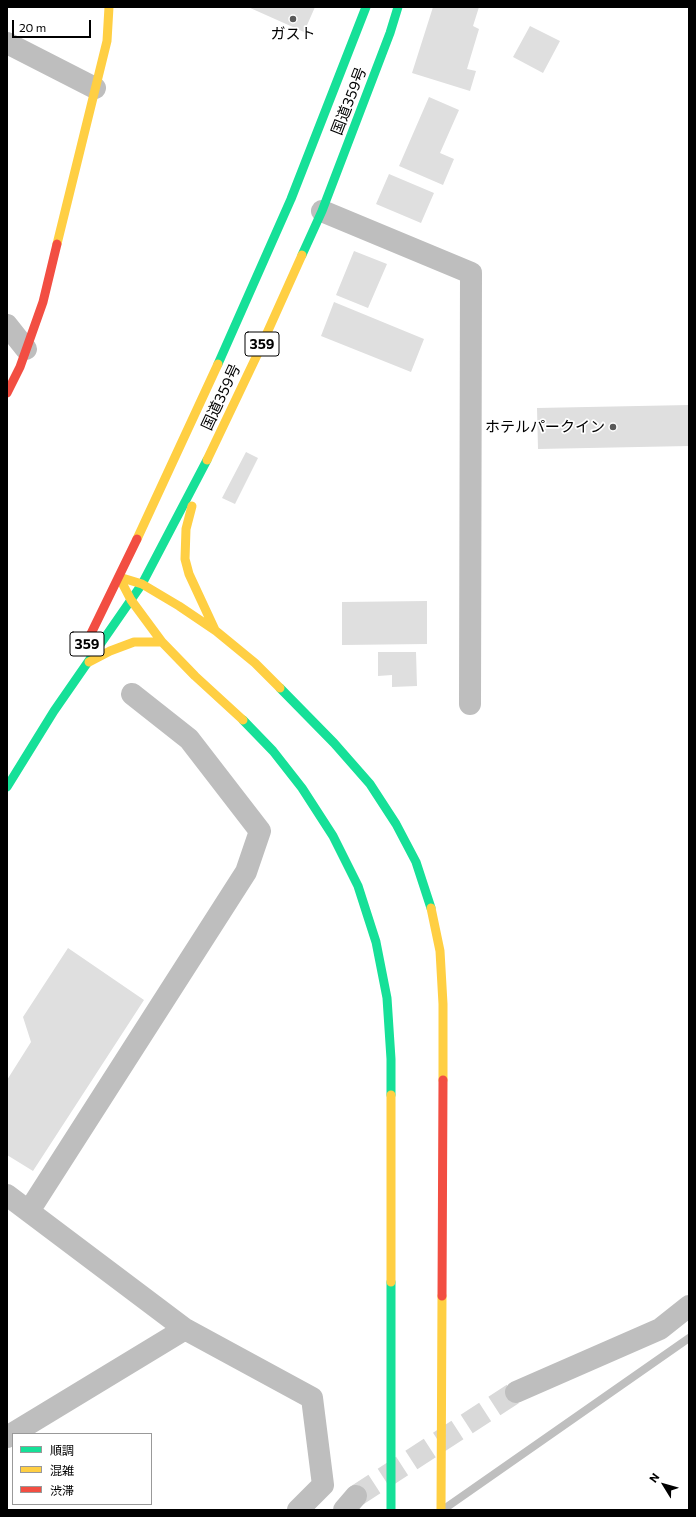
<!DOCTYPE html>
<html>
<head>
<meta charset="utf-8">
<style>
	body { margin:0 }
	#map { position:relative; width:696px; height:1517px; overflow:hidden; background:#fff; font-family:Commissioner,"Noto Sans JP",sans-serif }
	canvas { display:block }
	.frame { position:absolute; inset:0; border:8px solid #000; pointer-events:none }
	.legend { position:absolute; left:12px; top:1433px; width:140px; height:72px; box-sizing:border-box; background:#fff; border:1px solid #999; margin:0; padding:5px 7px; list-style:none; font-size:12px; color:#000 }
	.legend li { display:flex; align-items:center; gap:8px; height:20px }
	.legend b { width:20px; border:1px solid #999 }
	.north { position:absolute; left:644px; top:1465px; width:40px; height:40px; -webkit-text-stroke:3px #fff; paint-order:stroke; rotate:307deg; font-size:11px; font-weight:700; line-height:16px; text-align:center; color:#000 }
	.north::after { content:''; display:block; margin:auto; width:14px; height:18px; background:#000; clip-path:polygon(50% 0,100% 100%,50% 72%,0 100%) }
	.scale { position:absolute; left:12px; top:20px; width:79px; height:18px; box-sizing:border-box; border:2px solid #000; border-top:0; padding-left:5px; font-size:12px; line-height:14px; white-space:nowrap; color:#000; -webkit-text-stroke:3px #fff; paint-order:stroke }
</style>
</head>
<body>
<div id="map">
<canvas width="696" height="1517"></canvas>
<div class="frame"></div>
<ul class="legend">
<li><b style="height:5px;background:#16e098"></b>順調</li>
<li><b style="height:5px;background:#ffcf43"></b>混雑</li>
<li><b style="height:5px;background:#f24e42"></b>渋滞</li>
</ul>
<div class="north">N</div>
<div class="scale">20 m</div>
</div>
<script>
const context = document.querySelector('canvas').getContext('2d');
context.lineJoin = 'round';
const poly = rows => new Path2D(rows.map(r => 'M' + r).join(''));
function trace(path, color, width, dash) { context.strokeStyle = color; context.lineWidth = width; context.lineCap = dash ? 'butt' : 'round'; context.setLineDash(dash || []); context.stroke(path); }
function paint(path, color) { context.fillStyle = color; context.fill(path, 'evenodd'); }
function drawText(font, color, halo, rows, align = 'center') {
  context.font = font + ' Commissioner,"Noto Sans JP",sans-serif'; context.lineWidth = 3.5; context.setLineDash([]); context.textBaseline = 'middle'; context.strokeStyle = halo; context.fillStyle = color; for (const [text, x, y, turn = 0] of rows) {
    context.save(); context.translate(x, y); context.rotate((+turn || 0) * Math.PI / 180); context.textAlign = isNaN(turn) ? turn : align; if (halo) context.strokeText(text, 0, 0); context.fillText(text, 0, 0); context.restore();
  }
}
trace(poly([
	[444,1509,689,1338]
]), '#bfbfbf', 8);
paint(poly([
	[248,7,315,7,304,32],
	[433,7,479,7,473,26,479,29,467,69,476,71,470,91,412,73],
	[530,26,560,41,543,73,513,57],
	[429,97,459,110,440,153,454,159,443,185,399,166],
	[389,174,434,193,421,223,376,204],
	[354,251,387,264,368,308,336,295],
	[334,302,424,339,411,372,321,336],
	[689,405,689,446,538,449,537,408],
	[246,452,258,458,235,504,222,498],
	[427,601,427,644,342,645,342,602],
	[378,652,416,652,417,686,392,687,392,675,378,676],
	[68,948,144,1000,33,1171,7,1155,7,1080,31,1042,23,1017]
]), '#dfdfdf');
trace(poly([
	[356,1496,516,1392]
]), '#d9d9d9', 22, [22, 11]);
trace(poly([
	[7,43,95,88],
	[322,211,471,273,470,704],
	[7,325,26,349],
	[7,1195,185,1329,7,1437],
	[29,1211,246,872,260,831,189,739,132,694],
	[185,1329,312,1398,323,1485,298,1510],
	[516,1392,660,1329,689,1306],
	[344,1510,356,1496]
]), '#bebebe', 22);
trace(poly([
	[302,255,322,211,390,33,398,7],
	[218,364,291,199,366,7],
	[280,688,334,743,370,784,396,824,416,862,431,908],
	[243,720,273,751,302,788,333,836,358,886,376,942,387,998,391,1059,391,1095],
	[7,787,54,711,142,584,207,460],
	[391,1282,391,1510]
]), '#16e098', 9);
trace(poly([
	[57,244,107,41,109,7],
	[207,460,258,353,302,255],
	[192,506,186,529,185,559,189,574,215,630],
	[137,539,218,364],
	[119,577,142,584,179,606,216,631,255,663,280,688],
	[119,577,131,600,162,642,195,676,243,720],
	[89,662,110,651,134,642,162,642],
	[431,908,440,951,443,1004,443,1080],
	[391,1095,391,1282],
	[441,1510,442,1296]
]), '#ffcf43', 9);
trace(poly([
	[7,393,20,367,43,302,57,244],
	[84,648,137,539],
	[442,1296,443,1080]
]), '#f24e42', 9);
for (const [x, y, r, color] of [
	[293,19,4,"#595959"],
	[613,427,4,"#595959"]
]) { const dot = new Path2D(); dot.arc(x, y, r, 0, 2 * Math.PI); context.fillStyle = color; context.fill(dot); trace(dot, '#fff', 1.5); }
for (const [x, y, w] of [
	[262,344,34],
	[87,644,34]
]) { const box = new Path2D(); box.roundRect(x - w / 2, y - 12, w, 24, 3); context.fillStyle = '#fff'; context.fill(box); trace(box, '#000', 1); }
drawText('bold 14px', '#000', null, [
	["359",262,344],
	["359",87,644]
]);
drawText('15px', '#000', '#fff', [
	["ガスト",293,34],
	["ホテルパークイン",605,427,"right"]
]);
drawText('15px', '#000', '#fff', [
	["国道359号",349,101,-69],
	["国道359号",221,397,-65]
]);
</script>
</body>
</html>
